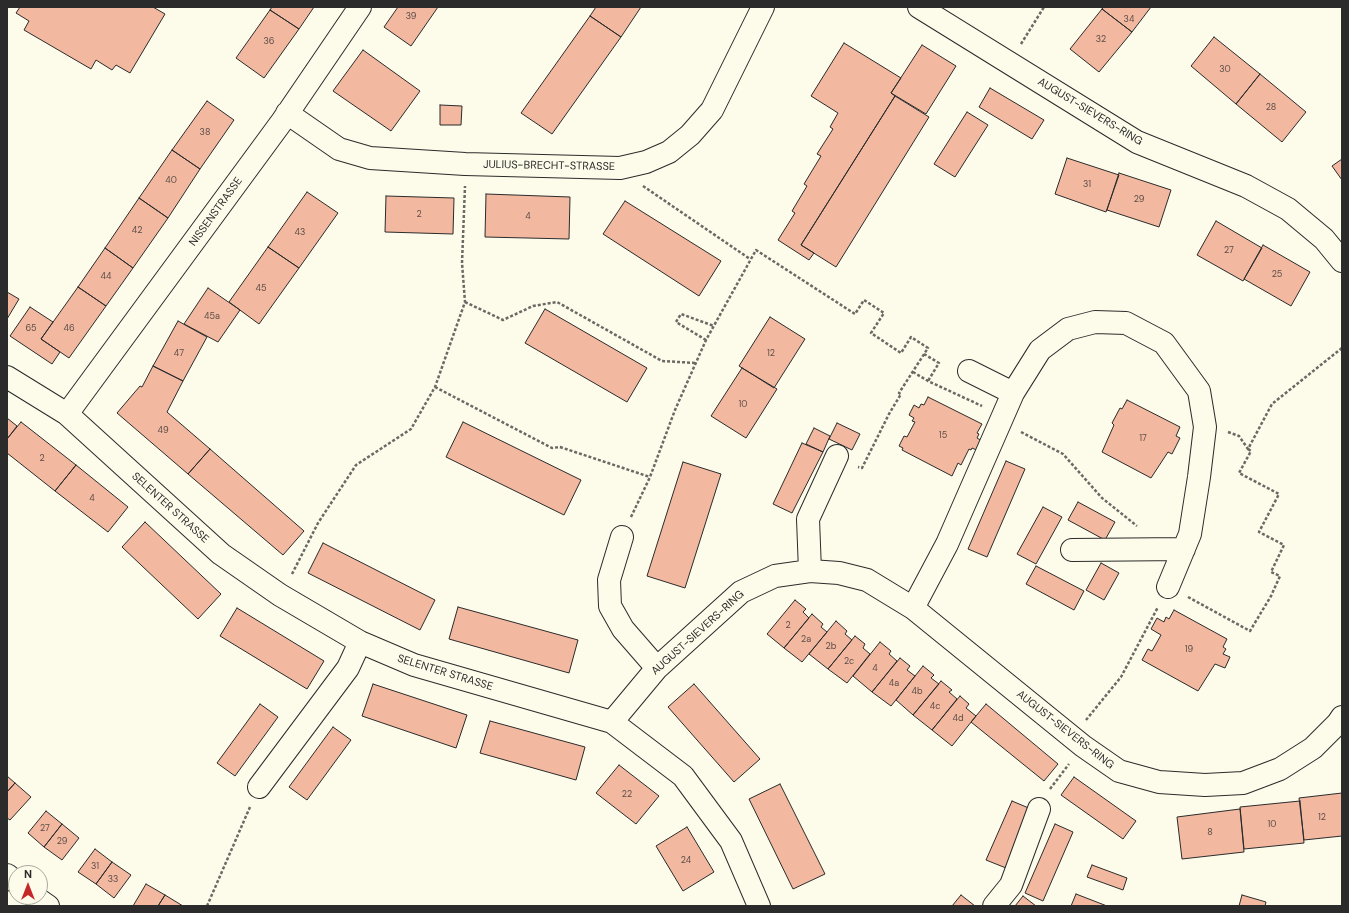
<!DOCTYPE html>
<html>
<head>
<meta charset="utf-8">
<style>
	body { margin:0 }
	#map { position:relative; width:1349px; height:913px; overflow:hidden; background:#fdfbea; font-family:"DM Sans",sans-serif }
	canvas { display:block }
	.frame { position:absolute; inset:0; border:8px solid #2b2b2b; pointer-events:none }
	.north { position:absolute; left:8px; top:865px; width:40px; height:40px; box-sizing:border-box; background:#fdfbea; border:1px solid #a9a89e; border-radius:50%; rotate:0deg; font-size:11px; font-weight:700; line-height:16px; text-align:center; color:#2b2b2b }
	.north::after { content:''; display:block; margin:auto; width:14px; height:18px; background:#c62828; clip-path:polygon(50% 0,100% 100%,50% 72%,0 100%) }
</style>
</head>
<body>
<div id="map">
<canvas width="1349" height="913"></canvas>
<div class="frame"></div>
<div class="north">N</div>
</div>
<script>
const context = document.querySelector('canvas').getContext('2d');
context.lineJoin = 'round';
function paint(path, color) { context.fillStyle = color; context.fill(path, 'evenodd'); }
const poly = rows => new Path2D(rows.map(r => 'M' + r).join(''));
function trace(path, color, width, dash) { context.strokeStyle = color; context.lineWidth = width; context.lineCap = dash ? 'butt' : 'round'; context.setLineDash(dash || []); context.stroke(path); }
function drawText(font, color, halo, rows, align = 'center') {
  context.font = font + ' "DM Sans",sans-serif'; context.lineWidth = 3; context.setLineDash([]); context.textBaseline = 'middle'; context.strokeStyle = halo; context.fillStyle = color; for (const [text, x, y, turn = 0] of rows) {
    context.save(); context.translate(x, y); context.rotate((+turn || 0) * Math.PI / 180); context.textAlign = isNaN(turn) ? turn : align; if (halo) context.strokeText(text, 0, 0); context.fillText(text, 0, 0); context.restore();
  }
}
const building = poly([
	[20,7,153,7,165,14,130,73,116,65,112,70,96,60,91,69,24,30,29,21,16,13,20,7],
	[272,7,314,7,299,29,270,10,272,7],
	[398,7,438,7,411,46,384,27,398,7],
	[596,7,641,7,621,37,590,16,596,7],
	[1104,7,1151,7,1132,32,1102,9,1104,7],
	[1102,9,1132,32,1099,72,1070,49,1102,9],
	[270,10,299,29,264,78,236,58,270,10],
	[590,16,621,37,552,134,521,113,590,16],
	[1214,37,1260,74,1236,104,1191,66,1214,37],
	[844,43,901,78,891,93,895,96,801,245,814,253,809,260,778,240,795,213,792,211,807,186,804,184,821,156,817,154,833,129,830,127,838,113,811,96,844,43],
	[922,45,956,66,926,114,891,93,922,45],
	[363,50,420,91,391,131,333,91,363,50],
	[1260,74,1306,112,1282,142,1236,104,1260,74],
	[990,88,1044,120,1032,139,979,107,990,88],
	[895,96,929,117,836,267,801,245,895,96],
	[207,101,234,120,200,169,172,150,207,101],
	[440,105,462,106,461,125,440,125,440,105],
	[967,112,988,125,955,177,934,164,967,112],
	[172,150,200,169,168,218,139,198,172,150],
	[1067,158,1119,175,1106,212,1055,194,1067,158],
	[1342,159,1342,180,1332,166,1342,159],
	[1119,173,1171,190,1159,227,1107,210,1119,173],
	[307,192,338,213,299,268,268,247,307,192],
	[486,194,570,197,569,239,485,237,486,194],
	[386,196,454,198,453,234,385,232,386,196],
	[139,198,168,218,133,268,105,248,139,198],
	[625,201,721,261,699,296,603,234,625,201],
	[1216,221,1262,248,1243,281,1197,255,1216,221],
	[1263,245,1310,272,1291,306,1244,279,1263,245],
	[268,247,299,268,259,324,229,302,268,247],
	[105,248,133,268,106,306,78,287,105,248],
	[78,287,106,306,69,358,41,339,78,287],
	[208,288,240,310,218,342,184,324,208,288],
	[7,292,19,299,7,319,7,292],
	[30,307,53,322,41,339,60,352,52,364,10,336,30,307],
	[545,309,647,368,627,402,525,343,545,309],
	[770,317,805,339,774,388,739,366,770,317],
	[178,321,207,337,183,381,153,366,178,321],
	[153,366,183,381,167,412,210,449,188,474,117,413,140,386,142,387,153,366],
	[742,368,777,389,746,438,711,416,742,368],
	[928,397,982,424,977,433,979,434,977,438,986,443,981,452,972,448,971,450,969,449,961,465,958,463,952,476,902,450,903,448,899,446,904,436,907,437,915,422,912,421,914,418,909,415,914,405,919,408,921,404,924,405,928,397],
	[1127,400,1180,427,1176,436,1180,438,1172,454,1168,452,1151,478,1102,452,1114,425,1112,423,1120,408,1122,409,1127,400],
	[7,418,17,426,7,439,7,418],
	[21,422,76,465,55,491,7,453,7,439,21,422],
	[463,422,581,480,564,515,446,457,463,422],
	[837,423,860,434,852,450,829,439,837,423],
	[814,428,830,436,823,452,806,444,814,428],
	[802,443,823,452,792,513,773,504,802,443],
	[210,449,304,531,283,555,188,474,210,449],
	[1006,461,1025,469,987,557,968,549,1006,461],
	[683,462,721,474,685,588,647,576,683,462],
	[76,465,128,507,108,532,55,491,76,465],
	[1078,502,1115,522,1105,540,1068,520,1078,502],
	[1043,507,1062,517,1036,564,1017,554,1043,507],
	[145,522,221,594,198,619,122,547,145,522],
	[323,543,435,600,420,630,308,573,323,543],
	[1101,563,1119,573,1104,600,1086,590,1101,563],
	[1036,566,1084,591,1074,610,1026,584,1036,566],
	[795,600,806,609,803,612,809,618,784,648,767,634,795,600],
	[458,607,578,640,569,673,449,639,458,607],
	[237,608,324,661,307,689,220,636,237,608],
	[1174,610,1227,639,1223,647,1226,649,1223,654,1230,657,1225,668,1215,664,1198,691,1142,660,1148,649,1152,651,1161,635,1151,629,1157,618,1164,622,1166,617,1169,619,1174,610],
	[812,614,823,624,821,627,827,632,802,662,784,648,812,614],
	[836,621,847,631,845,634,852,640,828,669,809,654,836,621],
	[855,636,865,644,863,648,870,654,847,683,828,669,855,636],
	[880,642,891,651,889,654,897,661,872,692,853,676,880,642],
	[900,658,910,666,907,670,915,676,891,706,872,692,900,658],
	[923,666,934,675,931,678,939,684,913,715,896,700,923,666],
	[941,681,952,690,949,692,957,699,932,730,913,715,941,681],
	[373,684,467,715,456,748,362,716,373,684],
	[694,684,760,759,734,782,668,707,694,684],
	[960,696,969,704,966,708,976,716,952,746,932,730,960,696],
	[260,704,278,717,235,776,217,763,260,704],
	[986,704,1058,764,1044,781,971,722,986,704],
	[490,721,585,747,576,780,480,753,490,721],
	[333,727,351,740,307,800,289,787,333,727],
	[619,765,659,796,636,824,596,793,619,765],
	[7,776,15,783,7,792,7,776],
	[1074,777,1136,821,1123,839,1061,795,1074,777],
	[15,783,31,797,10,820,7,818,7,792,15,783],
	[780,784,825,874,793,889,749,799,780,784],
	[1342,793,1342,836,1304,840,1299,798,1342,793],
	[1012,801,1031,809,1006,868,986,860,1012,801],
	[1300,801,1304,843,1244,849,1240,807,1300,801],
	[1240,809,1244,852,1182,859,1177,817,1240,809],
	[46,811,62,824,44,847,28,833,46,811],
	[62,824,79,838,62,860,44,847,62,824],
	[1055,824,1073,832,1043,901,1025,893,1055,824],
	[687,827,714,872,683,891,656,846,687,827],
	[95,849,112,862,96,884,78,872,95,849],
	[112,862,131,875,114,898,96,884,112,862],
	[1092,865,1127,878,1123,890,1087,877,1092,865],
	[146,884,165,895,158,906,133,906,146,884],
	[1076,894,1107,906,1071,906,1076,894],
	[165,895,183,906,158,906,165,895],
	[961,895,975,906,952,906,961,895],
	[1242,895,1266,902,1265,906,1239,906,1242,895],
	[1023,896,1036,906,1015,906,1023,896]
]);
paint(building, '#f2b8a0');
trace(building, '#2b2b2b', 1);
const minor = poly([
	[919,7,1137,142,1246,186,1288,209,1324,239,1342,261],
	[287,113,339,149,370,158,465,164,620,168,646,162,669,152,690,135,712,110,763,7],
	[969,371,1013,393],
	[7,377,67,414,221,554,280,595,360,642,414,665,612,722,683,776,731,841,759,906],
	[67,414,283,120,360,7],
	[622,537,609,580,610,606,623,629,657,668],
	[1072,550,1184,549],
	[810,571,808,519,837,456],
	[913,608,947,544,1013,393,1040,350,1068,329,1095,322,1126,323,1164,343,1199,391,1205,427,1199,477,1190,534,1168,587],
	[612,722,657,668,741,592,775,576,810,571,839,573,867,580,913,608,1083,746,1119,771,1159,782,1205,785,1243,783,1280,769,1313,748,1338,723,1342,717],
	[259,787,348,668,360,642],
	[7,875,16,882],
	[35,897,48,906],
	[994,906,1011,885,1039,809]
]);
trace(minor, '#2b2b2b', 24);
trace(poly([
	[1021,44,1044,7],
	[643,186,750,259],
	[465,302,503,320,533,306,557,302,662,361,696,363],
	[706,340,676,322,681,314,714,326],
	[924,354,939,363,928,381],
	[913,372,928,381,982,406],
	[435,387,552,448,560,447,650,477],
	[1021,432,1063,454,1102,498,1137,526],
	[1228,432,1239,436,1248,449,1272,404,1342,348],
	[631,517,650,477,675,410,706,340,756,250,855,314,864,300,884,313,871,333,901,353,911,337,928,348,899,393,901,394,889,414,862,468,858,467],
	[292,574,318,523,356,465,411,429,435,387,465,302,462,263,465,186],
	[1188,597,1250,631,1271,596,1280,576,1271,572,1284,545,1259,532,1279,494,1239,473,1251,451,1248,449],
	[1086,720,1121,677,1158,607],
	[1050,789,1069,764],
	[207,906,250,807]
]), '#6a6964', 2.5, [3, 2]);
trace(minor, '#fdfbea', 22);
drawText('9px', '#5d4e48', null, [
	["39",411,17],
	["34",1129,20],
	["32",1101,40],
	["36",269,42],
	["30",1225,70],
	["28",1271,108],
	["38",205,133],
	["40",171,181],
	["31",1087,185],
	["29",1139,200],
	["2",419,215],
	["4",528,217],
	["42",137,231],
	["43",300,233],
	["27",1229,251],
	["25",1277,275],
	["44",106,277],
	["45",261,289],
	["45a",212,317],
	["65",31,329],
	["46",69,329],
	["47",179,354],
	["12",771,354],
	["10",743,405],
	["49",163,431],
	["15",943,436],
	["17",1143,439],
	["2",42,459],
	["4",92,499],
	["2",788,626],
	["2a",806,640],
	["2b",831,647],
	["19",1189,650],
	["2c",849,662],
	["4",875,669],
	["4a",894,684],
	["4b",917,692],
	["4c",935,707],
	["4d",958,719],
	["22",627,795],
	["12",1322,818],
	["10",1272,825],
	["27",45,829],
	["8",1210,833],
	["29",62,842],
	["24",686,861],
	["31",95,867],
	["33",113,880]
]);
drawText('11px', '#2b2b2b', '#fdfbea', [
	["AUGUST-SIEVERS-RING",1090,112,31],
	["JULIUS-BRECHT-STRASSE",549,166,1],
	["NISSENSTRASSE",216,212,-54],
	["SELENTER STRASSE",170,508,42],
	["AUGUST-SIEVERS-RING",698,633,-42],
	["SELENTER STRASSE",445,673,17],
	["AUGUST-SIEVERS-RING",1065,730,38]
]);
</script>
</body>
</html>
